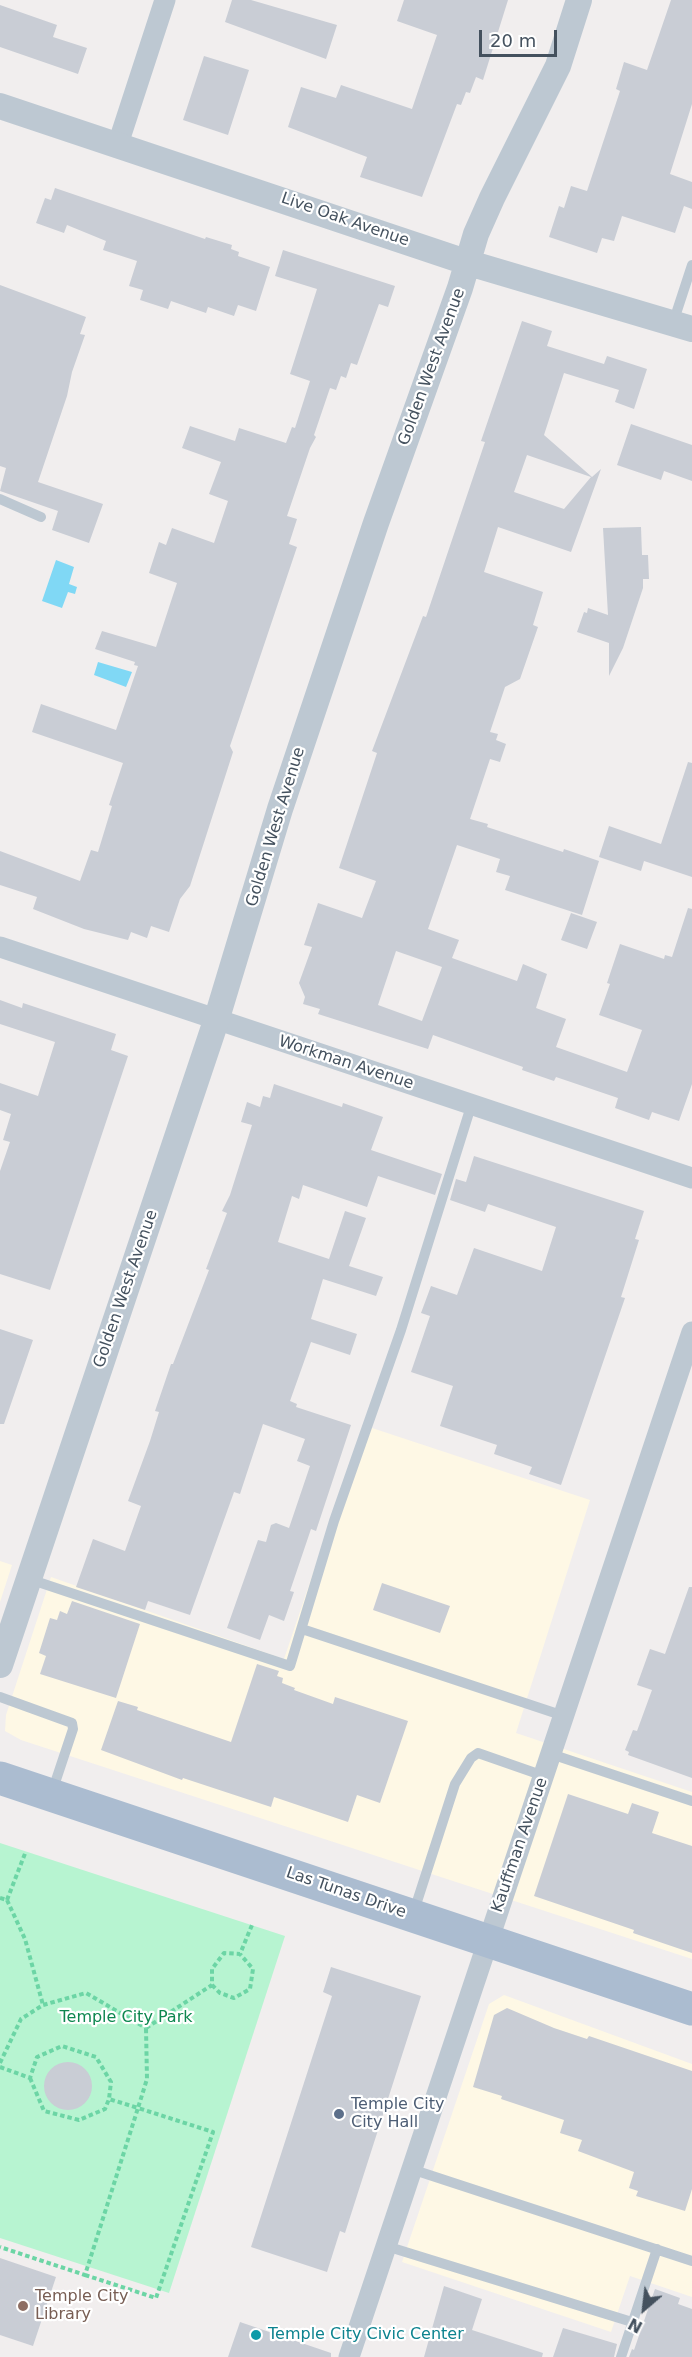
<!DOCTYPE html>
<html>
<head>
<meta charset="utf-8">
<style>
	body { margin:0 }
	#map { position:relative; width:692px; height:2357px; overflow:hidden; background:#f1eeee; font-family:"DejaVu Sans",sans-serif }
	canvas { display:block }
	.north { position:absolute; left:614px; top:2279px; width:60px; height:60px; -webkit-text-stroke:4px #fff; paint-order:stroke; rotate:208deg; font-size:16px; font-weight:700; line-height:24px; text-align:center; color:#44515e }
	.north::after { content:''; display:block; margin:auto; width:21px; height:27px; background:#44515e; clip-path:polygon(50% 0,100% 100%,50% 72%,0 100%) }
	.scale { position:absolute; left:479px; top:30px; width:78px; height:27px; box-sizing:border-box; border:3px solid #44515e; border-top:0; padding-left:8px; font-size:18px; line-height:21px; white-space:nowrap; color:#44515e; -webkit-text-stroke:4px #fff; paint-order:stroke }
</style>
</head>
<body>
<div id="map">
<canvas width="692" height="2357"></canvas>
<div class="north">N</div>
<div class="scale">20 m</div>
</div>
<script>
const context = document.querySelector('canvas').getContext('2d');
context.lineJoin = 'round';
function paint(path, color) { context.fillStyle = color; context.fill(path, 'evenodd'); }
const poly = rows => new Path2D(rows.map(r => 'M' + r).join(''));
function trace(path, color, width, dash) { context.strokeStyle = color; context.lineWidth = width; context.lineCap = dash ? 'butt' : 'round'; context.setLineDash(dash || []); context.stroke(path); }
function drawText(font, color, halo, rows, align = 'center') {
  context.font = font + ' "DejaVu Sans",sans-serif'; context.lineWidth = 4.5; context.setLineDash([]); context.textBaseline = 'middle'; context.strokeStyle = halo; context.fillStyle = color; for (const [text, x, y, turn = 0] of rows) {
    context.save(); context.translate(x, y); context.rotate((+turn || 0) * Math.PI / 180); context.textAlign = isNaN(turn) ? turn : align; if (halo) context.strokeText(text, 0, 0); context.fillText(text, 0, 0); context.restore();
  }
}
paint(poly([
	[363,1425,590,1500,516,1733,692,1792,692,1959,21,1740,5,1731,6,1715,51,1577,284,1659],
	[0,1561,12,1565,0,1602],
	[504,1995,692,2064,692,2297,630,2276,611,2332,402,2262,489,2004]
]), '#fef8e5');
paint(poly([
	[0,1843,285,1936,169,2293,0,2238]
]), '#b7f4d1');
paint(poly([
	[56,560,74,567,69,584,77,587,75,594,68,592,62,608,42,601],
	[98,662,132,672,126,687,94,675]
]), '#80d8f5');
paint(poly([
	[232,0,251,0,337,25,326,59,225,22],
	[404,0,508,0,483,80,476,77,470,93,466,92,461,105,457,104,422,197,360,177,367,157,288,127,301,87,336,98,341,85,412,109,437,35,397,21],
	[671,0,692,0,692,104,670,174,692,182,692,209,684,206,675,233,622,216,614,241,602,238,597,253,549,237,559,206,564,208,571,186,587,191,620,91,616,89,624,62,647,70],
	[0,5,57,25,53,37,87,48,78,74,0,47],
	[204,56,249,70,228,135,183,120],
	[55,188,205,239,206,237,232,245,231,249,239,252,238,256,270,267,256,311,238,305,234,316,208,307,206,313,171,301,168,309,140,300,143,290,129,286,137,261,103,250,106,241,67,225,64,233,36,223,45,198,51,200],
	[283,250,395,286,388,307,379,304,357,365,351,363,346,378,341,376,336,390,330,388,314,435,316,437,310,448,287,516,297,519,289,544,297,547,230,746,233,752,190,886,180,899,169,932,151,926,147,938,131,932,128,940,84,929,33,909,37,897,0,885,0,851,80,881,91,850,98,852,112,806,109,805,123,763,32,732,41,704,116,730,138,666,134,665,135,662,95,649,102,631,156,647,177,583,149,573,159,542,166,545,172,528,214,543,228,501,209,494,221,462,182,448,190,426,235,441,239,428,286,443,292,427,295,428,310,381,290,374,317,289,275,276],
	[0,285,86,317,80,334,85,335,72,372,67,396,38,482,103,504,89,543,52,530,58,511,0,491,6,468,0,466],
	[522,321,552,331,547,346,604,364,607,356,647,369,634,409,615,402,619,390,564,373,544,435,592,477,601,469,571,552,498,527,484,572,543,592,533,625,538,627,520,679,505,687,490,732,498,734,496,740,506,744,500,762,490,759,470,819,488,824,487,827,563,852,564,849,599,861,582,915,505,890,510,876,496,872,500,859,457,845,428,929,459,940,452,958,517,981,523,964,547,974,536,1008,566,1019,556,1047,627,1072,642,1030,599,1015,610,984,607,983,620,944,664,959,665,955,672,957,688,908,692,909,692,1084,679,1121,652,1112,649,1120,615,1108,618,1098,556,1077,554,1081,522,1070,523,1067,433,1035,428,1049,318,1014,320,1009,303,1004,305,997,299,983,312,947,304,945,318,903,362,918,376,881,339,868,377,753,372,751,423,616,426,617,485,442,481,441],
	[527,455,591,477,564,509,514,492],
	[396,951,442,967,422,1021,378,1005],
	[631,424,692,445,692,481,664,471,661,480,617,465],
	[641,527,642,555,648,555,649,579,643,579,643,588,623,648,609,676,609,643,577,632,584,612,587,613,588,608,608,615,603,528],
	[688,762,692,763,692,877,644,861,641,871,599,857,609,826,661,844],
	[571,913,597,922,587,949,561,940],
	[0,1000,22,1008,23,1003,116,1034,111,1050,128,1056,50,1290,0,1274,0,1171,10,1142,3,1140,11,1114,0,1110,0,1083,38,1096,55,1042,0,1024],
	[274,1084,342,1107,343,1103,383,1117,371,1150,442,1174,435,1195,378,1176,367,1207,303,1185,299,1199,292,1196,278,1242,329,1259,345,1211,366,1218,349,1266,383,1277,376,1296,323,1279,311,1319,357,1334,350,1355,311,1342,290,1401,297,1404,296,1407,351,1425,316,1531,311,1529,290,1591,294,1592,284,1621,269,1615,260,1640,227,1628,258,1540,266,1542,271,1525,276,1523,289,1528,310,1466,297,1461,305,1439,263,1424,240,1494,234,1492,190,1615,148,1601,145,1610,76,1587,93,1539,125,1551,141,1506,128,1501,150,1441,159,1412,155,1411,171,1364,173,1364,209,1270,206,1269,227,1213,222,1211,230,1195,252,1125,241,1122,247,1102,260,1107,263,1096,270,1098],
	[474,1156,644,1211,635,1239,639,1240,621,1297,625,1298,561,1485,529,1474,532,1467,494,1454,497,1445,440,1426,453,1386,411,1372,430,1316,421,1313,431,1286,457,1295,474,1248,542,1271,556,1227,488,1204,485,1212,450,1200,456,1179,466,1182],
	[0,1329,33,1340,4,1424,0,1424],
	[382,1583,450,1606,440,1633,373,1610],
	[689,1587,692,1587,692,1778,628,1755,629,1752,625,1750,633,1730,637,1731,652,1690,637,1685,650,1649,665,1654],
	[72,1601,140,1624,116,1698,40,1674,46,1656,39,1653,50,1618,57,1620,60,1611,67,1614],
	[257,1664,279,1671,277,1676,283,1678,282,1683,295,1688,294,1690,333,1704,335,1697,408,1721,380,1803,357,1795,348,1822,274,1797,271,1807,183,1778,182,1780,101,1750,118,1701,138,1707,137,1710,231,1742],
	[568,1794,628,1814,632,1803,659,1812,652,1833,692,1846,692,1953,633,1933,634,1930,534,1896],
	[331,1967,421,1996,345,2233,340,2231,327,2272,251,2247,332,1996,323,1992],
	[507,2008,554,2028,587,2039,589,2036,692,2071,692,2189,685,2211,636,2196,638,2191,629,2188,634,2172,578,2151,582,2140,560,2133,564,2120,501,2099,502,2096,473,2087,494,2015],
	'44 2086a24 24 0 1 1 48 0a24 24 0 1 1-48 0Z',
	[0,2258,56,2277,33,2346,0,2335],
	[444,2286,482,2299,472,2330,543,2353,542,2357,424,2357],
	[655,2289,680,2298,678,2304,692,2309,692,2357,629,2357,632,2349,634,2350],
	[240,2322,331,2353,331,2357,228,2357],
	[563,2328,617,2344,614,2357,553,2357]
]), '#c9cdd5');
trace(poly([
	[0,1898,7,1900],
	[7,1900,25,1939,43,2005],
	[7,1900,26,1851],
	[212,1985,220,1993,234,1998,250,1989,253,1969,240,1954],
	[146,2028,212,1985,212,1969,224,1953,240,1954,252,1925],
	[0,2063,21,2019,43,2005,86,1993,146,2028],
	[0,2067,30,2078,37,2057,62,2046,96,2057,111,2082,109,2099,138,2108,85,2275,0,2247],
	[30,2078,44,2111,79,2120,105,2109,109,2099],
	[85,2275,156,2298,213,2132,138,2108,147,2079,146,2028]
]), '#6cd5a5', 4, [4.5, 3]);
trace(poly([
	[673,323,692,265],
	[0,499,41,517],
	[29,1579,290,1666,334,1521,401,1330,472,1103],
	[302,1629,564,1716],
	[0,1697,72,1723,73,1729,52,1792],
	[551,1754,692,1801],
	[414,1911,455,1784,471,1758,478,1753,544,1776],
	[411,2169,692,2261],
	[386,2246,632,2322],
	[621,2357,657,2249]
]), '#bdc8d2', 10);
trace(poly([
	[118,144,165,0],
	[0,947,692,1178],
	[349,2357,692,1332]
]), '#bdc8d2', 21);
trace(poly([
	[0,106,469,263,692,329],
	[0,1665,216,1021,280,809,376,523,460,288,476,234,492,198,558,66,579,0]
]), '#bdc8d2', 26);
trace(poly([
	[0,1778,692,2009]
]), '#abbcd0', 33);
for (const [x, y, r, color] of [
	[339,2114,6,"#5c6f8a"],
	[23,2306,6,"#8d6e63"],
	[256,2335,6,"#0f9aa8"]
]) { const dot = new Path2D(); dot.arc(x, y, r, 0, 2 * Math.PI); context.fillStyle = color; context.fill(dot); trace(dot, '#fff', 2); }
drawText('16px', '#44515e', '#fff', [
	["Live Oak Avenue",345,220,19],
	["Golden West Avenue",432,367,-70],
	["Golden West Avenue",276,827,-73],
	["Workman Avenue",346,1063,18],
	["Golden West Avenue",126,1289,-71],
	["Kauffman Avenue",520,1845,-71],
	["Las Tunas Drive",346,1893,19]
]);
drawText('16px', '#0d874f', '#fff', [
	["Temple City Park",126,2018]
]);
drawText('16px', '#4e5e75', '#fff', [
	["Temple City",351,2105],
	["City Hall",351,2123]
], 'left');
drawText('16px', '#785e54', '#fff', [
	["Temple City",35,2297],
	["Library",35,2315]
], 'left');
drawText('16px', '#0d838f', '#fff', [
	["Temple City Civic Center",268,2335]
], 'left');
</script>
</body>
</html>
